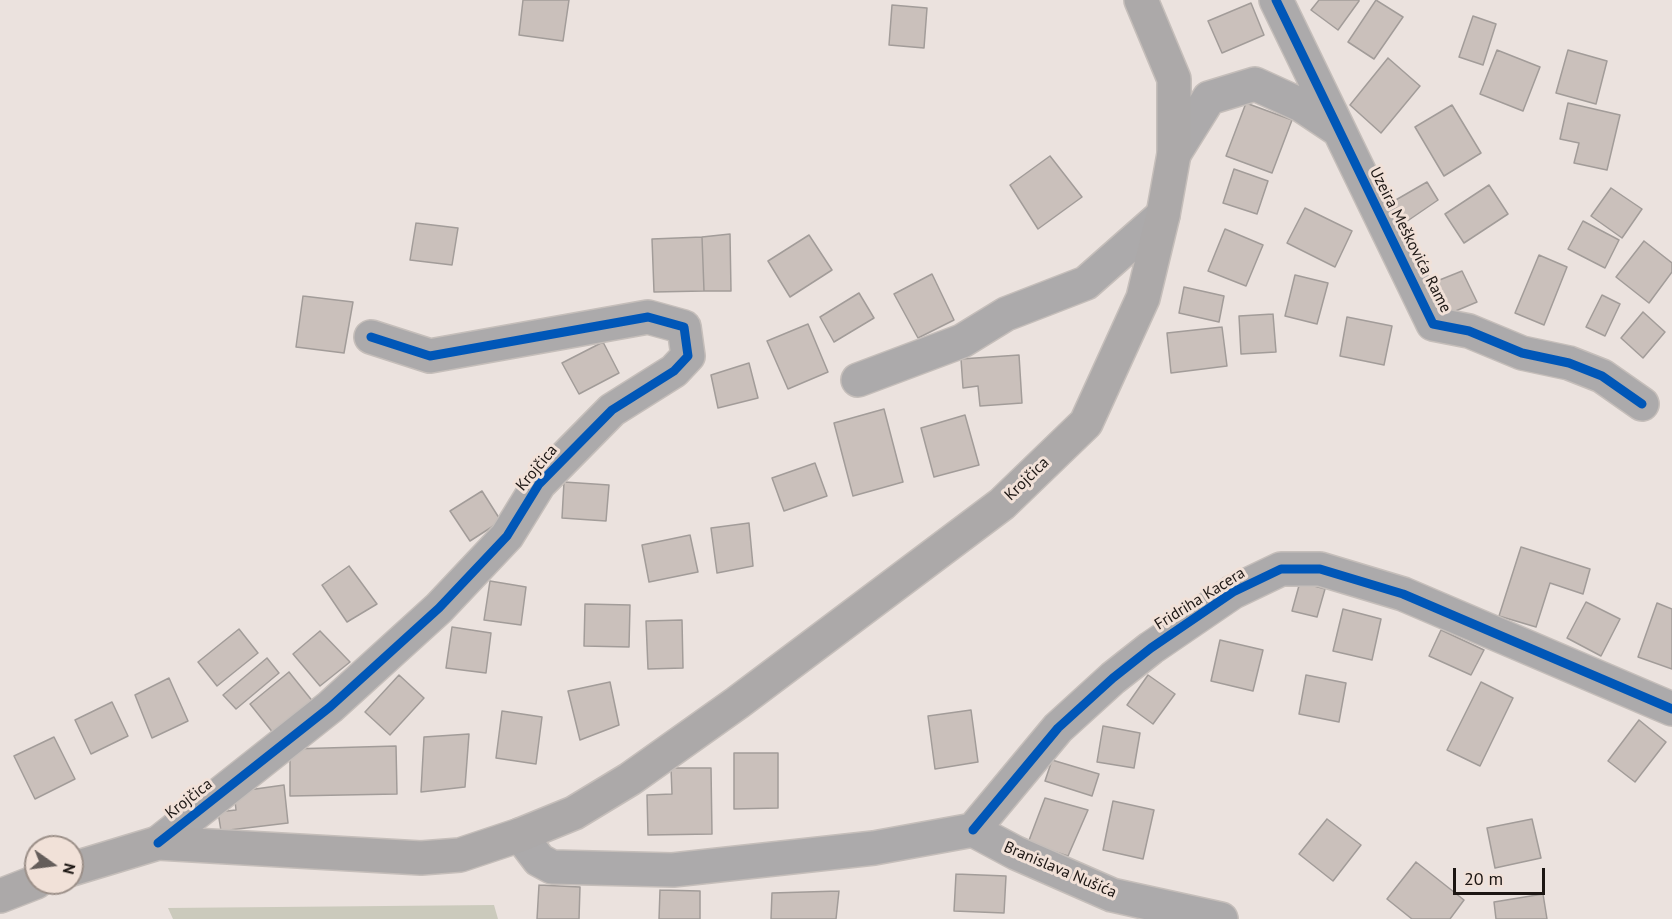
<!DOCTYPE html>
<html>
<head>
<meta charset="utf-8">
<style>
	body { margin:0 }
	#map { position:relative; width:1672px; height:919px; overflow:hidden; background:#ebe2de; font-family:"PT Sans",sans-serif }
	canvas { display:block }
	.north { position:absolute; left:24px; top:835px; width:60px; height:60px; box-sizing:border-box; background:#f1e1d8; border:2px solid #9c9089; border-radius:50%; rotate:104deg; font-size:16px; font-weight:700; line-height:24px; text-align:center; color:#1c1613 }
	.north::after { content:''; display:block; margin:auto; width:21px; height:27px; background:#645d5a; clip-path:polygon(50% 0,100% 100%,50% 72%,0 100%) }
	.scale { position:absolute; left:1453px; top:868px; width:92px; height:27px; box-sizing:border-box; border:3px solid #1c1613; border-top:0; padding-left:8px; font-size:18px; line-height:21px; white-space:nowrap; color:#1c1613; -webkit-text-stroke:4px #f1e1d8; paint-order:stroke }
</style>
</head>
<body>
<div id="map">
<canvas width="1672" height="919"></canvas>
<div class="north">N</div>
<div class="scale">20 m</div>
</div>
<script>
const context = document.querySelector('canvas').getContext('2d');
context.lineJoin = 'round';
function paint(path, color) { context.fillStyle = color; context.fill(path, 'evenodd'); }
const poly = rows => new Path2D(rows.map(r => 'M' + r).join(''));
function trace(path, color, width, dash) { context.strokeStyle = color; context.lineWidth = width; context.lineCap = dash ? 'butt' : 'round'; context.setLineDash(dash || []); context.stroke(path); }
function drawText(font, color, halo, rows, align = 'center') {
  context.font = font + ' "PT Sans",sans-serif'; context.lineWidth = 6; context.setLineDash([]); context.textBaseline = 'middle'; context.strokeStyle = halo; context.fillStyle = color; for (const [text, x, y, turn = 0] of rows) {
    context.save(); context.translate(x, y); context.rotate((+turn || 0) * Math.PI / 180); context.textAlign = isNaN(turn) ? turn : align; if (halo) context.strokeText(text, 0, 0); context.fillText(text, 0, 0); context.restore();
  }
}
paint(poly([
	[494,905,498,919,173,919,168,908]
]), '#cbcabc');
const building = poly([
	[523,0,569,0,563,41,519,35,523,0],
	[1319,0,1359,0,1359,1,1338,30,1311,10,1319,0],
	[1376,0,1403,17,1374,59,1348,42,1376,0],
	[1251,3,1264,35,1222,53,1208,21,1251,3],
	[892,5,927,8,924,48,889,45,892,5],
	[1473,16,1496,24,1483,65,1459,57,1473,16],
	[1497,50,1540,67,1523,111,1480,94,1497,50],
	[1568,50,1607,61,1596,104,1556,93,1568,50],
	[1388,58,1420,86,1381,133,1350,105,1388,58],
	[1246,103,1292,120,1272,173,1226,156,1246,103],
	[1568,103,1620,115,1607,170,1574,163,1579,143,1560,139,1568,103],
	[1452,105,1481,153,1444,176,1415,127,1452,105],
	[1050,156,1082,197,1038,229,1010,185,1050,156],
	[1234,169,1268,181,1257,214,1223,203,1234,169],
	[1427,182,1438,200,1403,224,1394,201,1427,182],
	[1489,185,1508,214,1464,243,1445,214,1489,185],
	[1611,188,1642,209,1622,238,1591,216,1611,188],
	[1305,208,1352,231,1335,267,1287,243,1305,208],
	[1583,221,1619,240,1605,268,1568,249,1583,221],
	[416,223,458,228,452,265,410,260,416,223],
	[1225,229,1263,245,1246,286,1208,271,1225,229],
	[730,234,731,291,704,291,702,237,730,234],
	[809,235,832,270,790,297,768,261,809,235],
	[702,237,704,291,654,292,652,239,702,237],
	[1644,241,1672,263,1672,272,1649,303,1616,277,1644,241],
	[1539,255,1567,267,1544,325,1515,313,1539,255],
	[1462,271,1477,302,1446,315,1432,283,1462,271],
	[932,274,954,320,918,338,894,294,932,274],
	[1295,275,1328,283,1317,324,1285,316,1295,275],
	[1184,287,1224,296,1219,322,1179,313,1184,287],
	[859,293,874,318,834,342,820,317,859,293],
	[1602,295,1620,304,1605,336,1586,327,1602,295],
	[303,296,353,302,344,353,296,347,303,296],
	[1643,312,1665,332,1643,358,1621,338,1643,312],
	[1273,314,1276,352,1241,354,1239,316,1273,314],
	[1347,317,1392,326,1384,365,1340,356,1347,317],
	[808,324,828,372,788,389,767,341,808,324],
	[1222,327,1227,366,1171,373,1167,333,1222,327],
	[603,342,619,373,579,394,562,363,603,342],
	[1019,355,1022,403,980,406,978,386,963,388,961,359,1019,355],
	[749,363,758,398,718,408,711,375,749,363],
	[884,409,903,482,853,496,834,423,884,409],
	[965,415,979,465,934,477,921,428,965,415],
	[815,463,827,496,784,511,772,478,815,463],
	[564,482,609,485,606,521,562,518,564,482],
	[482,491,501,521,470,541,450,511,482,491],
	[749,523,753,566,717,573,711,528,749,523],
	[690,535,698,572,649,582,642,545,690,535],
	[1521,547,1590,569,1583,594,1550,583,1536,627,1499,616,1521,547],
	[349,566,377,604,347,622,322,585,349,566],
	[490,581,526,587,521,625,484,620,490,581],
	[1300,582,1325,589,1317,617,1292,611,1300,582],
	[1586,602,1620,619,1601,656,1567,638,1586,602],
	[1657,603,1672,609,1672,669,1638,657,1657,603],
	[585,604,630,605,629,647,584,646,585,604],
	[1343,609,1381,619,1372,660,1333,651,1343,609],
	[682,620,683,668,648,669,646,621,682,620],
	[452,627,491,633,486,673,446,668,452,627],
	[239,629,258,653,217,686,198,662,239,629],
	[1441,630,1484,650,1471,675,1429,656,1441,630],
	[320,631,350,662,320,686,293,654,320,631],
	[1220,640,1263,650,1253,691,1211,681,1220,640],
	[267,658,279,673,236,709,223,695,267,658],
	[289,672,314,703,274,734,250,704,289,672],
	[399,675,424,698,390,735,365,712,399,675],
	[1148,675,1175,694,1153,724,1127,705,1148,675],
	[1306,675,1346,683,1339,722,1299,714,1306,675],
	[169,678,188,721,152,738,135,695,169,678],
	[610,682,619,725,580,740,568,691,610,682],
	[1481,682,1513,698,1480,766,1447,750,1481,682],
	[112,702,128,736,91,754,75,720,112,702],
	[971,710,978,762,935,769,928,716,971,710],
	[502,711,542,717,536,764,496,758,502,711],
	[1639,720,1666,742,1635,782,1608,761,1639,720],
	[1103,726,1140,733,1134,768,1097,762,1103,726],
	[469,734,465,787,421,792,424,737,469,734],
	[54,737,75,779,35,799,14,756,54,737],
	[396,746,397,794,290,796,290,749,396,746],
	[734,753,778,753,778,808,734,809,734,753],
	[1052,760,1099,774,1092,796,1045,781,1052,760],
	[671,768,711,768,712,834,648,835,647,795,672,794,671,768],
	[284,785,288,823,221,831,218,812,236,810,234,792,284,785],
	[1045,798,1088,810,1068,856,1028,843,1045,798],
	[1113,801,1154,810,1143,859,1103,850,1113,801],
	[1327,819,1361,845,1333,881,1299,854,1327,819],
	[1532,819,1541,858,1495,868,1487,828,1532,819],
	[1416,862,1464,900,1450,919,1412,919,1387,899,1416,862],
	[956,874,1006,876,1004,913,954,911,956,874],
	[539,885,580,887,579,919,537,919,539,885],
	[660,890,700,891,700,919,659,919,660,890],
	[839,891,836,919,771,919,772,893,839,891],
	[1543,894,1547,919,1496,919,1494,902,1543,894]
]);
paint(building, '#cac0bb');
trace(building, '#a29c99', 1.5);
const street = poly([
	[1276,0,1433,324,1469,331,1522,353,1569,363,1602,376,1642,404],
	[1174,154,1209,98,1255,84,1301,105,1337,129],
	[858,380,962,341,1006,314,1086,283,1163,215],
	[973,830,1058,728,1113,678,1151,648,1233,592,1281,569,1320,569,1403,594,1672,709],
	[973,830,1016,853,1112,895,1221,919],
	[520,835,539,860,552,867,673,870,874,848,973,830],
	[158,843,330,707,439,608,507,536,539,484,612,410,674,371,688,356,684,327,648,317,430,356,371,337]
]);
const secondary = poly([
	[72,869,158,843,421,858,460,855,520,835,574,813,630,779,737,703,1002,504,1086,423,1143,298,1163,215,1174,154,1174,79,1141,0],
	[0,896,36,882]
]);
trace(street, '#c5beba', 36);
trace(secondary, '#c5beba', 36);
trace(street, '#acaaab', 33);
trace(secondary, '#aca9a9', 33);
trace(poly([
	[1276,0,1433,324,1469,331,1522,353,1569,363,1602,376,1642,404],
	[973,830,1058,728,1113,678,1151,648,1233,592,1281,569,1320,569,1403,594,1672,709],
	[158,843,330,707,439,608,507,536,539,484,612,410,674,371,688,356,684,327,648,317,430,356,371,337]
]), '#0057b8', 9);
drawText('16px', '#1c1613', '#f1e1d8', [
	["Uzeira Meškovića Rame",1410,240,63],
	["Krojčica",537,468,-50],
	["Krojčica",1027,479,-44],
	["Fridriha Kacera",1200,599,-32],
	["Krojčica",189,799,-38],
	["Branislava Nušića",1060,870,23]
]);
</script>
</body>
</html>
